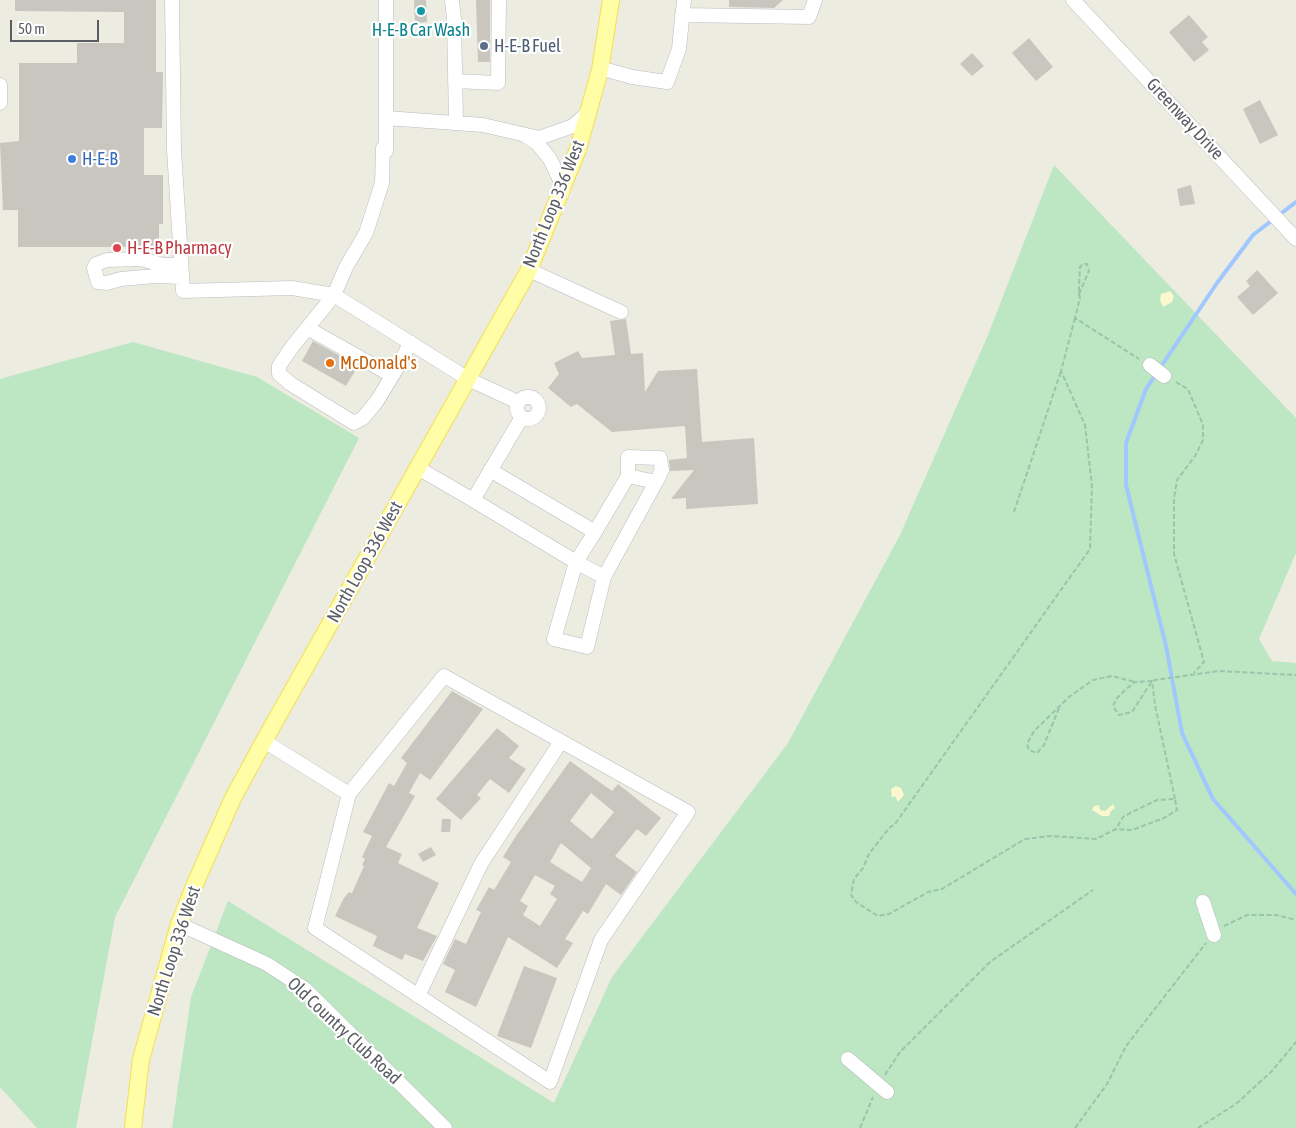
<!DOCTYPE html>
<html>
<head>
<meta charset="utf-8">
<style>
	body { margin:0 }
	#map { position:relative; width:1296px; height:1128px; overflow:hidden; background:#edece1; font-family:"Asap Condensed",sans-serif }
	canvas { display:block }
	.scale { position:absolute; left:10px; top:20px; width:89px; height:22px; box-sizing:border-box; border:2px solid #5a5d63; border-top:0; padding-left:6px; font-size:15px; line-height:18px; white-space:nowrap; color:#5a5d63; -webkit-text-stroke:4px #fff; paint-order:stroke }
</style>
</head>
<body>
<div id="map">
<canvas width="1296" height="1128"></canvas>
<div class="scale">50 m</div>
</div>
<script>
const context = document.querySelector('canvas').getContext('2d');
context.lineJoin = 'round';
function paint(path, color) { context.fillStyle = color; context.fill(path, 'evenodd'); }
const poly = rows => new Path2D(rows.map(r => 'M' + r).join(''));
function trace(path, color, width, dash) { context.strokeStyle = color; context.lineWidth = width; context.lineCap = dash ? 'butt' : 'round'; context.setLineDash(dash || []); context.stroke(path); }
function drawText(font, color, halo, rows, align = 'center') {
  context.font = font + ' "Asap Condensed",sans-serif'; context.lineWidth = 4.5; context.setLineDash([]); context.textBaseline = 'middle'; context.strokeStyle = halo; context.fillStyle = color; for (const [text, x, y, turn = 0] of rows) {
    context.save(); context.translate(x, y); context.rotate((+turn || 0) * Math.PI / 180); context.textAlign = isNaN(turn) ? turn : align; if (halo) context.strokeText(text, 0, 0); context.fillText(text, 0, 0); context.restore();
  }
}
paint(poly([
	[1054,165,1296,418,1296,553,1259,639,1272,661,1296,663,1296,1128,172,1128,191,997,228,901,554,1103,612,977,788,743,900,535,988,335],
	[133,342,257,377,359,438,115,917,76,1128,37,1128,0,1087,0,379]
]), '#bde6c3');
paint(poly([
	[1170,291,1174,296,1172,302,1163,307,1160,300,1161,294],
	[896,786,901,788,904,795,898,802,895,796,892,798,891,789],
	[1113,804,1115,808,1111,811,1109,816,1102,816,1092,810,1094,806,1099,805,1100,810,1105,811]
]), '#fbf7cf');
trace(poly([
	[1296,202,1253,235,1217,283,1146,389,1126,443,1126,485,1166,646,1182,733,1213,799,1296,894]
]), '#a0c8ff', 4);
paint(poly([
	[15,0,156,0,156,72,163,72,162,128,144,128,144,175,163,175,163,224,159,224,159,247,18,247,18,210,3,210,0,143,19,141,19,63,77,63,77,43,124,43,124,12,15,11],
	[414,0,426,0,427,22,415,23],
	[476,0,490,0,490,62,478,62],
	[729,0,783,0,774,8,729,7],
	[1189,15,1208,37,1202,42,1209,50,1194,62,1169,32],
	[1029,38,1053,67,1036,81,1012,53],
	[972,53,984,66,972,76,960,64],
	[1260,100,1278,135,1260,144,1243,109],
	[1191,185,1195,204,1180,206,1177,189],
	[1257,270,1278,293,1253,315,1237,297,1250,286,1246,281],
	[626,319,631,354,643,353,645,392,658,371,697,369,702,442,754,438,758,504,686,509,686,498,671,499,694,470,670,471,669,460,687,458,685,426,612,432,577,404,571,407,548,388,559,374,554,363,578,351,582,358,615,355,610,321],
	[313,341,358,366,346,386,302,361],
	[452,691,483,709,430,780,420,773,409,793,415,796,386,847,402,854,398,863,439,883,417,928,437,936,423,961,405,954,402,960,373,946,377,936,335,916,344,898,349,892,352,893,364,866,362,865,365,859,362,857,372,836,363,832,389,783,394,786,407,763,401,758],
	[497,728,519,746,509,758,526,769,509,793,490,779,477,795,481,798,461,820,436,799],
	[570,761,612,791,618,784,661,818,646,836,637,829,615,856,637,872,621,895,606,884,588,914,583,911,565,939,573,943,557,968,508,937,476,1007,445,992,455,970,443,964,455,939,466,944,481,912,476,910,489,887,494,890,511,862,503,857,516,836],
	[591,793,614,812,592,839,570,821],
	[561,843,591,868,582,882,550,862],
	[535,875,555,886,550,894,557,899,540,926,523,915,528,906,520,901],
	[442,819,451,819,450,832,441,832],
	[431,847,436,855,423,862,418,854],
	[524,966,557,978,531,1048,497,1036]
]), '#c8c6bf');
const minor = poly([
	[172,0,174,150,183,291,292,288,334,295,468,379,518,402],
	[386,0,386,151,383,148,382,183,366,233,346,267,334,295,292,347,279,366,279,374,291,384,354,423,363,418,377,401,403,358,410,342],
	[452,0,454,19,456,123],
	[1073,0,1296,239],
	[682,15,809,17,815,0],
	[600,68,632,77,667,82,679,49,684,0],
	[455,81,498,83,499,0],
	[0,85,0,103],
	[386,118,483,125,539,138,573,126,589,112],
	[526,136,537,143,550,159,560,180,562,193],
	[181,265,163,265,141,259,107,260,96,264,94,268,98,282,107,283,121,279,155,276,182,277],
	[529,270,621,312],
	[307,328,391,375],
	[1150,365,1164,376],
	'517 408a11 11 0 1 1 22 0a11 11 0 1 1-22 0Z',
	[418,468,473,500,522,417],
	[628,476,628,457,660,458,662,470,656,482],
	[473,500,576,562,595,532,490,470],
	[595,532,628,476,656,482,604,577,587,647,554,639,576,562,604,577],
	[444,676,688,812,601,940,550,1082,315,928,349,794,444,676],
	[264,741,349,794],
	[1203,902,1214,935],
	[179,924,267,964,305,989,445,1128],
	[418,996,481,864,560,743],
	[848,1059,887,1092]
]);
const major = poly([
	[133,1128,141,1059,179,924,195,884,233,798,264,741,529,270,578,149,600,70,611,0]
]);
trace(minor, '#b9bbc1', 15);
trace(major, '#f5de53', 18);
trace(poly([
	[1079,294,1089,271,1087,264,1083,264,1080,267,1079,286,1079,294,1080,298,1075,318,1139,359],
	[1075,318,1061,371,1085,425,1092,486,1090,549,895,824,889,828,869,854,863,868,854,879,851,895,856,902,878,916,889,914,928,892,942,889,1025,839,1051,836,1096,839,1116,829,1132,830,1164,818,1177,810,1175,799,1157,800,1132,812,1123,817,1116,829],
	[1176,382,1188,389,1203,425,1203,440,1195,456,1177,480,1174,498,1174,554,1204,662,1194,673],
	[1014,512,1061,371],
	[1059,708,1044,745,1037,753,1029,750,1027,744,1034,731,1069,697,1093,680,1112,676,1135,682],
	[1175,799,1155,705,1152,681,1135,682,1125,690,1117,698,1113,706,1119,715,1132,712,1152,681,1155,680,1219,671,1296,675],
	[1224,926,1247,915,1276,915,1296,920],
	[885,1075,900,1052,990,962,1093,890],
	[860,1128,873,1097],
	[1075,1128,1107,1084,1126,1046,1206,943],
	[1198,1128,1236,1104,1272,1071,1296,1042]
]), '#96c7aa', 2, [5, 2.5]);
trace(minor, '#fff', 14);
trace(major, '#fffda5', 16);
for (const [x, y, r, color] of [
	[421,11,5,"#0f9aa8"],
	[484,46,5,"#5c6f8a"],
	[72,159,5,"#3f7fe0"],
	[117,248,5,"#e0444e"],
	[330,363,5,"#e8710a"]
]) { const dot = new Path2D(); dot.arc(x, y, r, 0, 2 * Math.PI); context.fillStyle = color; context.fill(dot); trace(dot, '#fff', 2); }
drawText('18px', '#0d838f', '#fff', [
	["H-E-B Car Wash",421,30]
]);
drawText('18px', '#4e5e75', '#fff', [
	["H-E-B Fuel",494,46]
], 'left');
drawText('18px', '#5a5d63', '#fff', [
	["Greenway Drive",1185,119,47],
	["North Loop 336 West",554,204,-68],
	["North Loop 336 West",365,562,-61],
	["North Loop 336 West",174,951,-72],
	["Old Country Club Road",344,1031,43]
]);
drawText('18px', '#366cbe', '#fff', [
	["H-E-B",82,159]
], 'left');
drawText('18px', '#be3a42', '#fff', [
	["H-E-B Pharmacy",127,248]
], 'left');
drawText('18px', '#c56008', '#fff', [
	["McDonald's",340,363]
], 'left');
</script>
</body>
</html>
